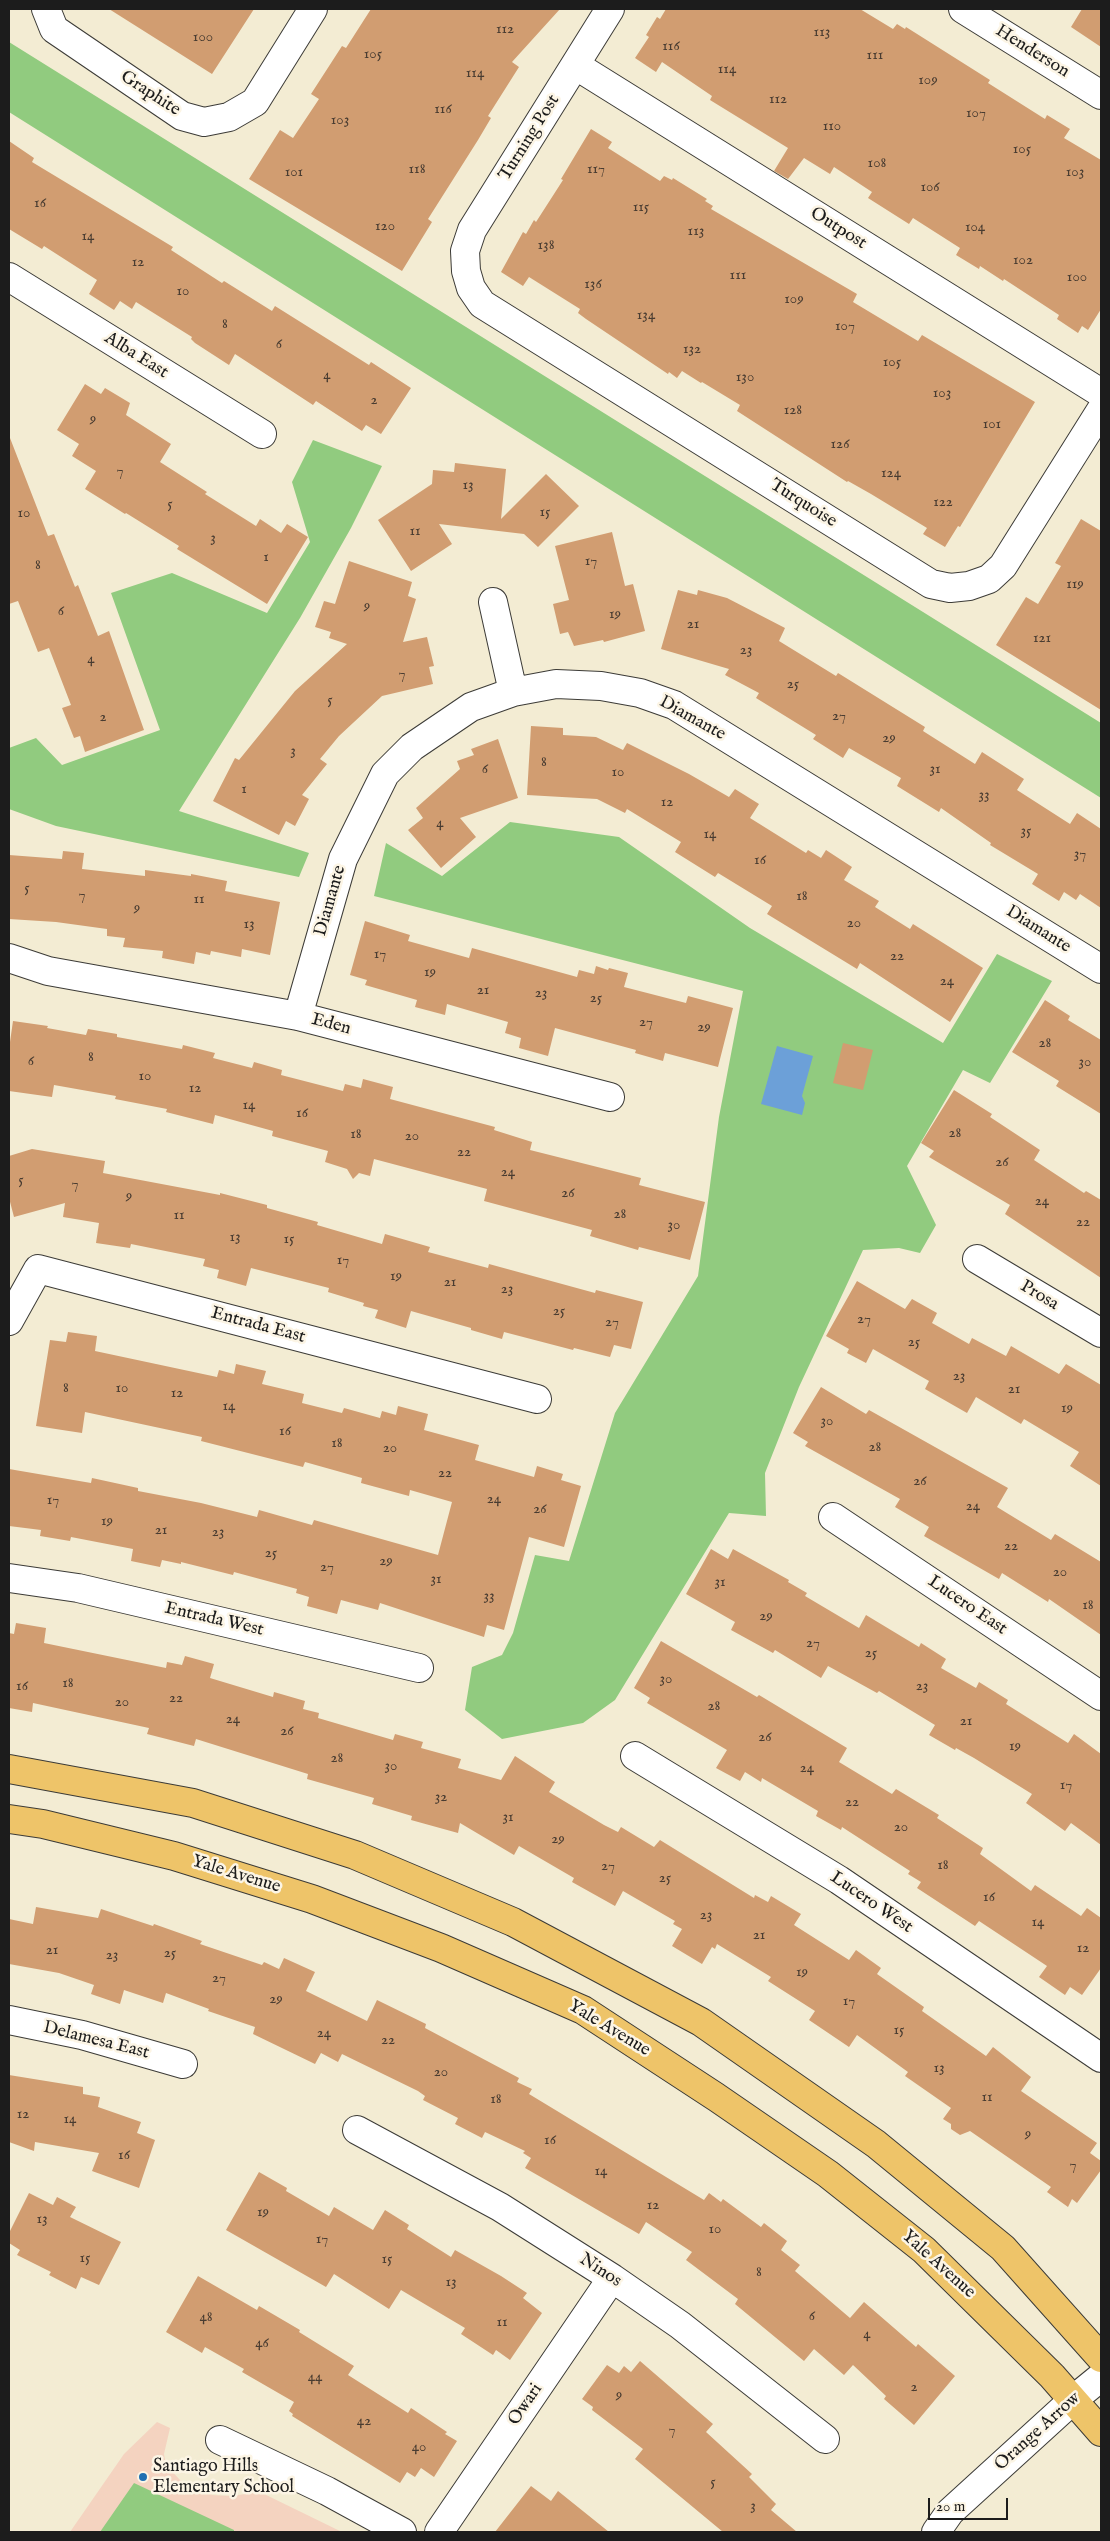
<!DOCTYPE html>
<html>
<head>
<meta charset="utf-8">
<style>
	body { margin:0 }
	#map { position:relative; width:1110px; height:2541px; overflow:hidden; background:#f3ecd3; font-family:"IM FELL English",serif }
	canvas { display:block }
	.frame { position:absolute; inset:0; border:10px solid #1c1c1c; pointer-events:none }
	.scale { position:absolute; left:928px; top:2498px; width:80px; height:22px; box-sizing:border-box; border:2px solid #1c1c1c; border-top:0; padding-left:6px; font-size:15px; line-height:18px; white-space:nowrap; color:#1c1c1c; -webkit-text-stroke:4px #fcf5e5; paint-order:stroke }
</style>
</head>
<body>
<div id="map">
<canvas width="1110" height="2541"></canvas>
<div class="frame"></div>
<div class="scale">20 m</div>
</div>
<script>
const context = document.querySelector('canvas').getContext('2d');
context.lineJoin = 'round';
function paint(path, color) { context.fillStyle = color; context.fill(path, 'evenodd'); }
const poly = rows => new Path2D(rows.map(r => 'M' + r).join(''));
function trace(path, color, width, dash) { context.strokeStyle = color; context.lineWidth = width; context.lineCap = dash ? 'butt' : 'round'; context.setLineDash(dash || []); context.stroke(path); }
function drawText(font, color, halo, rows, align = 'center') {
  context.font = font + ' "IM FELL English",serif'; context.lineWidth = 5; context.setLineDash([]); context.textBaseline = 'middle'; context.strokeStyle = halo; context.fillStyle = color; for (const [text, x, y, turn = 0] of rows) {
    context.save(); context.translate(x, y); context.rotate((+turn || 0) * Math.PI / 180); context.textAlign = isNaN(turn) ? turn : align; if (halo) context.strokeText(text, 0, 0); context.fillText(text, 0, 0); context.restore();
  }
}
paint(poly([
	[157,2422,170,2428,164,2454,166,2465,180,2480,212,2495,231,2496,260,2492,342,2532,70,2532,124,2454]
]), '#f4d3c0');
paint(poly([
	[9,42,1101,723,1101,798,9,112],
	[313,440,382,466,351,528,300,618,179,811,309,853,299,877,56,826,9,809,9,748,36,738,62,765,160,730,111,593,172,573,267,613,310,542,292,482],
	[510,822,619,837,750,928,943,1043,997,954,1052,981,990,1083,963,1070,907,1166,936,1225,920,1253,899,1248,863,1250,799,1387,765,1473,766,1516,729,1513,615,1700,583,1723,502,1739,465,1710,472,1667,502,1655,513,1633,535,1555,569,1561,615,1413,698,1276,719,1117,743,991,374,896,386,843,442,876],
	[134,2483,234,2530,234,2532,100,2532]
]), '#91cb7f');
paint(poly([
	[777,1046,813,1056,802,1096,805,1103,802,1115,761,1104]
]), '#6ca0d8');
paint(poly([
	[109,9,254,9,212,74],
	[371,9,560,9,512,62,519,67,488,116,491,118,478,140,428,219,432,222,402,271,249,179,280,130,293,138,319,99,311,94,342,46,346,48],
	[666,9,860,9,893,29,897,24,905,29,906,27,990,80,988,83,1045,119,1047,115,1070,129,1064,138,1101,160,1101,309,1088,330,1082,326,1078,333,1057,319,1059,315,1004,279,1003,281,980,266,979,269,956,255,960,248,913,218,909,224,868,198,872,192,834,167,830,174,804,158,788,179,774,171,788,148,710,100,712,96,662,62,656,72,635,58,649,37,646,35,657,17,660,19],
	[1082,9,1101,9,1101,47,1071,27],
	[591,129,612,142,608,148,660,181,664,176,672,180,673,178,707,199,705,201,713,206,711,209,857,294,853,302,918,341,922,335,1035,402,960,527,958,526,945,547,923,534,927,528,871,494,848,481,847,482,737,411,740,405,702,382,701,383,682,371,677,378,669,372,668,374,586,319,578,313,580,309,529,277,523,286,501,272,523,232,526,234,534,220,536,222,563,180,561,179],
	[9,141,34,158,32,162,173,247,171,250,222,283,224,281,272,311,275,306,369,365,371,362,411,388,381,434,366,425,362,431,316,401,313,405,235,354,229,365,195,343,191,339,192,337,136,302,132,309,120,301,114,310,89,294,97,280,44,246,42,249,9,229],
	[85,384,101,394,105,388,130,403,126,415,171,444,160,462,207,492,205,494,256,526,260,519,281,533,287,524,308,537,267,604,177,549,179,546,126,513,125,514,85,489,96,471,72,456,79,444,57,430],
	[10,438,48,536,54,534,75,587,78,585,98,636,109,631,144,730,85,752,80,736,74,738,62,708,71,705,49,648,38,652,18,601,9,604],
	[455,463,506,469,501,519,546,474,579,506,538,547,524,534,439,524,452,544,411,571,378,520,432,484,433,470,454,472],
	[1081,519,1101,531,1101,710,996,645,1026,597,1038,604,1061,566,1055,563],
	[612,532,625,586,633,584,645,631,604,642,603,640,574,646,568,632,560,634,553,604,569,600,555,546],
	[349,561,412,582,408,596,416,599,403,642,427,637,434,666,429,667,433,684,382,696,339,736,320,759,327,764,302,795,309,799,295,826,286,821,279,835,213,801,235,758,239,760,295,691,347,644,329,638,331,632,315,627,324,601,335,604],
	[678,590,697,595,698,590,727,598,785,628,779,641,836,676,838,673,925,727,923,731,975,764,982,752,1024,779,1017,790,1070,824,1077,813,1101,829,1101,908,1080,894,1076,900,1064,892,1059,901,1032,884,1038,874,990,845,991,843,941,808,939,812,897,786,901,778,849,748,843,758,813,739,816,735,756,698,759,693,725,675,729,669,661,649],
	[531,726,563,728,563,735,596,737,623,750,627,743,689,774,729,797,735,789,759,804,750,818,806,853,808,850,821,858,826,850,852,867,844,880,879,901,875,907,910,929,913,924,983,968,950,1022,860,963,857,969,767,914,772,906,718,873,715,877,675,852,681,842,627,809,625,813,597,799,527,795],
	[498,739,518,798,460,818,476,837,441,868,408,830,423,818,416,808,460,769,457,761,474,755,471,749],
	[63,851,84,853,82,869,145,876,145,870,191,876,191,874,227,881,225,891,280,902,270,955,242,949,241,957,211,951,210,955,196,952,194,964,162,958,163,951,123,947,125,938,107,936,107,929,56,922,9,919,9,855,62,859],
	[365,921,410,935,408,941,469,958,472,948,577,977,579,970,594,974,596,966,608,970,609,968,628,973,624,987,686,1003,688,996,733,1008,718,1067,665,1053,663,1061,635,1053,636,1050,555,1028,548,1056,519,1048,521,1038,505,1033,508,1022,447,1004,445,1015,415,1007,417,1000,365,985,367,980,350,975],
	[1045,1000,1070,1016,1068,1020,1101,1040,1101,1114,1056,1086,1059,1081,1012,1052],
	[13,1021,48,1026,47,1028,86,1035,88,1029,117,1034,117,1037,182,1049,183,1045,215,1053,213,1058,252,1068,254,1062,282,1070,281,1075,343,1091,345,1084,361,1088,363,1079,393,1087,390,1099,495,1127,494,1130,532,1142,530,1150,641,1178,639,1185,705,1202,690,1260,639,1247,638,1250,590,1236,592,1230,484,1201,487,1189,374,1159,370,1176,359,1173,353,1179,347,1169,325,1162,328,1151,272,1136,273,1131,215,1115,213,1124,166,1112,167,1109,115,1099,116,1096,54,1085,52,1097,9,1091,9,1049],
	[843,1043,873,1050,863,1090,833,1083],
	[954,1090,992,1114,990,1117,1040,1150,1034,1160,1084,1193,1086,1191,1101,1200,1101,1278,1005,1214,1010,1205,929,1157,934,1151,921,1143],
	[32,1149,105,1161,103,1173,220,1195,220,1193,267,1205,267,1208,318,1222,317,1225,382,1244,385,1234,430,1247,428,1252,488,1268,489,1264,595,1293,596,1290,643,1302,631,1349,614,1345,610,1357,574,1348,573,1350,504,1332,502,1339,471,1330,471,1328,411,1311,406,1328,375,1318,378,1310,363,1306,364,1303,328,1292,329,1288,251,1268,246,1286,217,1278,219,1270,203,1266,205,1259,131,1244,130,1248,96,1243,99,1223,63,1217,65,1203,14,1217,9,1198,9,1156],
	[857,1281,905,1309,912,1299,937,1313,932,1323,969,1344,972,1338,1006,1356,1011,1346,1059,1374,1066,1364,1101,1385,1101,1486,1070,1466,1079,1452,1024,1419,1021,1424,976,1397,967,1413,925,1389,929,1381,873,1349,866,1363,847,1353,849,1349,826,1336],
	[68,1332,97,1336,95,1351,217,1377,219,1370,234,1374,236,1364,266,1371,262,1384,304,1394,302,1403,342,1413,344,1408,380,1418,382,1411,396,1415,398,1406,428,1414,424,1430,479,1445,475,1460,534,1477,537,1466,563,1474,561,1480,581,1486,564,1547,529,1537,504,1630,487,1625,484,1637,380,1603,378,1610,341,1600,337,1614,307,1606,309,1597,296,1593,297,1589,234,1572,233,1575,181,1562,181,1564,162,1560,160,1567,131,1561,133,1549,71,1537,70,1541,40,1536,41,1530,9,1526,9,1469,91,1483,92,1478,138,1488,138,1491,201,1503,257,1517,259,1510,312,1525,314,1520,438,1555,452,1502,410,1490,409,1496,361,1483,362,1478,305,1462,303,1467,201,1441,202,1437,85,1412,82,1433,36,1426,50,1340,66,1342],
	[821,1387,866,1414,869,1410,1008,1488,997,1507,1051,1540,1055,1534,1101,1562,1101,1635,1049,1599,1048,1602,1002,1573,999,1579,924,1536,929,1527,895,1507,900,1499,805,1446,808,1442,793,1433],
	[711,1549,728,1559,733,1549,789,1580,788,1582,807,1593,805,1596,859,1628,866,1615,919,1647,921,1643,946,1659,941,1668,976,1688,979,1682,1008,1700,1006,1704,1068,1743,1074,1734,1101,1754,1101,1845,1071,1823,1065,1831,1026,1803,1032,1794,974,1758,956,1748,955,1750,929,1735,935,1725,879,1691,877,1693,828,1666,821,1678,775,1650,773,1653,731,1630,735,1622,686,1594],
	[16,1623,46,1628,44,1643,166,1668,167,1662,182,1665,185,1656,214,1664,210,1678,273,1697,274,1692,305,1701,303,1709,319,1713,318,1718,393,1740,395,1734,423,1742,421,1748,461,1759,458,1768,501,1780,515,1756,555,1782,549,1792,604,1825,618,1832,621,1827,654,1847,660,1840,754,1898,755,1895,768,1902,771,1896,801,1914,794,1925,849,1960,856,1950,881,1968,877,1974,924,2007,922,2011,986,2056,993,2047,1031,2077,1021,2091,1097,2143,1090,2153,1101,2161,1101,2170,1077,2203,1072,2199,1068,2207,1047,2192,1051,2187,970,2131,960,2135,951,2129,951,2124,943,2119,951,2108,905,2076,908,2072,857,2035,849,2047,809,2020,815,2011,768,1981,771,1977,717,1944,715,1949,712,1947,702,1964,672,1946,682,1929,673,1924,675,1921,623,1891,615,1906,572,1882,574,1878,519,1846,514,1855,460,1823,458,1833,411,1820,412,1816,372,1804,374,1798,307,1779,308,1774,196,1739,194,1746,147,1734,149,1728,33,1703,32,1712,9,1708,9,1633,14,1634],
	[661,1641,757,1697,759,1695,847,1748,839,1762,892,1794,896,1789,939,1815,937,1818,983,1848,980,1854,1031,1891,1035,1885,1081,1916,1087,1908,1101,1918,1101,1968,1082,1995,1070,1987,1065,1995,1039,1977,1047,1966,979,1921,975,1926,917,1888,921,1882,908,1874,910,1871,842,1827,841,1830,816,1816,818,1811,762,1778,761,1782,745,1772,740,1781,716,1768,727,1750,647,1703,650,1698,634,1688],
	[36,1907,98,1918,101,1909,153,1926,154,1924,202,1941,200,1944,262,1965,264,1962,279,1969,284,1958,315,1972,306,1991,367,2021,377,2000,426,2024,425,2028,519,2078,517,2082,532,2089,529,2094,704,2200,709,2193,721,2202,723,2199,761,2227,764,2223,787,2241,781,2250,800,2265,795,2271,850,2318,864,2302,916,2347,918,2344,955,2376,914,2425,884,2399,886,2396,853,2365,844,2375,814,2349,804,2361,735,2304,738,2299,686,2260,692,2252,646,2222,639,2234,553,2184,525,2168,531,2158,523,2153,525,2151,485,2132,482,2138,455,2124,458,2118,423,2100,425,2096,418,2091,342,2054,338,2062,321,2053,315,2064,253,2034,255,2027,208,2011,209,2009,166,1993,163,2003,124,1990,120,2004,91,1994,94,1985,59,1973,9,1964,9,1919,33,1924],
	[9,2075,83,2087,83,2094,100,2097,98,2107,141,2122,137,2133,155,2140,139,2188,92,2171,99,2153,35,2142,34,2151,9,2142],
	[259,2172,287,2188,286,2191,329,2216,334,2207,373,2230,385,2210,409,2225,407,2229,451,2257,455,2250,501,2276,527,2293,523,2298,542,2313,510,2360,496,2350,493,2355,461,2334,465,2328,401,2290,389,2309,334,2274,326,2287,226,2230],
	[29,2193,53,2205,57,2197,76,2207,70,2217,121,2242,99,2285,81,2277,76,2289,49,2275,51,2272,17,2255,20,2250,9,2243,9,2233],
	[198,2276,257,2310,259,2306,300,2330,299,2332,354,2366,348,2375,408,2413,411,2408,447,2432,445,2434,457,2441,434,2477,421,2468,415,2477,407,2472,400,2483,292,2416,293,2414,289,2411,294,2402,242,2372,244,2369,205,2347,202,2353,166,2332],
	[640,2361,713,2424,706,2432,752,2474,749,2477,776,2504,771,2510,797,2532,723,2532,635,2459,643,2449,592,2410,593,2407,582,2399,607,2365,619,2373,624,2366,631,2372],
	[531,2486,551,2501,558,2491,609,2532,495,2532]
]), '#d19d71');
const minor = poly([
	[46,9,54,29,182,116,204,122,229,117,255,102,313,9],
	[610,9,472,230,465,251,466,271,471,288,482,304,931,584,950,588,969,586,989,579,1003,566,1101,410],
	[963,9,1101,95],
	[575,65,1101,393],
	[9,277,262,434],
	[493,602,513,692],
	[9,958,48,971,298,1016,610,1097],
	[298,1016,343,859,385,774,412,747,471,707,513,692,556,684,601,686,640,693,674,705,1101,969],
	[977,1259,1101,1333],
	[9,1321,38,1269,537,1399],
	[833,1517,1101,1696],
	[9,1578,78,1588,419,1668],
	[635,1756,839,1880,1101,2058],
	[9,2020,82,2035,183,2064],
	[357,2130,500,2207,612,2278,680,2325,825,2439],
	[220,2440,327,2491,402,2532],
	[439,2532,612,2278],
	[936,2532,950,2512,1074,2399,1101,2377]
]);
const major = poly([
	[9,1769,193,1803,355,1855,513,1922,701,2022,876,2144,1003,2248,1101,2358],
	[9,1819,43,1824,174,1856,312,1899,441,1948,583,2010,716,2097,828,2174,924,2250,1052,2376,1101,2432]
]);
trace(minor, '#3c3b37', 30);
trace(major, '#3c3b37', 30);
trace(minor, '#fff', 28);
trace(major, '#eec469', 28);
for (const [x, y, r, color] of [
	[143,2477,5,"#1f6fb2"]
]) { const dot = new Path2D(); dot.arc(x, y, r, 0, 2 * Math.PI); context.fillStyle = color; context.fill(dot); trace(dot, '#fcf5e5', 2); }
drawText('15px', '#493c31', null, [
	["112",505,30],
	["113",822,33],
	["100",203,38],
	["116",671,47],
	["105",373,55],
	["111",875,56],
	["114",727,70],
	["114",475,74],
	["109",928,81],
	["112",778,100],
	["116",443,110],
	["107",976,114],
	["103",340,121],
	["110",832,127],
	["105",1022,150],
	["108",877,164],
	["118",417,170],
	["117",596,170],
	["101",294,173],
	["103",1075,173],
	["106",930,188],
	["16",40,204],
	["115",641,208],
	["120",385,227],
	["104",975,228],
	["113",696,232],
	["14",88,237],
	["138",546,246],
	["102",1023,261],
	["12",138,263],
	["111",738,276],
	["100",1077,278],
	["136",593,285],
	["10",183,292],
	["109",794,300],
	["134",646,316],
	["8",225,325],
	["107",845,327],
	["6",279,345],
	["132",692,350],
	["105",892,363],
	["4",327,376],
	["130",745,378],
	["103",942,394],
	["2",374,401],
	["128",793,411],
	["9",93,420],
	["101",992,425],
	["126",840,445],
	["7",120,472],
	["124",891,474],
	["13",468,486],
	["122",943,503],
	["5",170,505],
	["15",545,513],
	["10",24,514],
	["11",415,532],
	["3",213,539],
	["1",266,558],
	["17",591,562],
	["8",38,566],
	["119",1075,585],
	["9",367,607],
	["6",61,612],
	["19",615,615],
	["21",693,625],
	["121",1042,639],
	["23",746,651],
	["4",91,660],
	["7",402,675],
	["25",793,685],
	["5",330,701],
	["27",839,717],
	["2",103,718],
	["29",889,739],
	["3",293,752],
	["8",544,763],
	["6",485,770],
	["31",935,770],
	["10",618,773],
	["1",244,790],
	["33",984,796],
	["12",667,803],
	["4",440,824],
	["35",1026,832],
	["14",710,835],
	["37",1080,855],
	["16",760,861],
	["5",27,889],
	["7",82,896],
	["18",802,897],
	["11",199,900],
	["9",137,909],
	["20",854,924],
	["13",249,925],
	["17",380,955],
	["22",897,957],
	["19",430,973],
	["24",947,982],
	["21",483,991],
	["23",541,994],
	["25",596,999],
	["27",646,1023],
	["29",704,1028],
	["28",1045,1044],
	["8",91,1058],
	["6",31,1062],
	["30",1085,1063],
	["10",145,1077],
	["12",195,1089],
	["14",249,1106],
	["16",302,1114],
	["28",955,1134],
	["18",356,1135],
	["20",412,1137],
	["22",464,1153],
	["26",1002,1163],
	["24",508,1173],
	["5",21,1181],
	["7",75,1185],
	["26",568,1194],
	["9",129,1197],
	["24",1042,1202],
	["28",620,1215],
	["11",179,1216],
	["22",1083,1223],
	["30",674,1226],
	["13",235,1238],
	["15",289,1240],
	["17",343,1261],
	["19",396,1277],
	["21",450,1283],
	["23",507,1290],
	["25",559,1312],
	["27",864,1320],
	["27",612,1323],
	["25",914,1343],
	["23",959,1377],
	["8",66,1389],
	["10",122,1389],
	["21",1014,1390],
	["12",177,1394],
	["14",229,1407],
	["19",1067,1409],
	["30",827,1422],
	["16",285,1432],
	["18",337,1444],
	["28",875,1448],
	["20",390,1449],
	["22",445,1474],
	["26",920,1482],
	["24",494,1500],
	["17",53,1501],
	["24",973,1507],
	["26",540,1510],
	["19",107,1522],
	["21",161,1531],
	["23",218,1533],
	["22",1011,1547],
	["25",271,1554],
	["29",386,1562],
	["27",327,1568],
	["20",1060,1573],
	["31",436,1580],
	["31",720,1583],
	["33",489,1597],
	["18",1088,1606],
	["29",766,1617],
	["27",813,1644],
	["25",871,1654],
	["30",666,1680],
	["18",68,1684],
	["16",22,1687],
	["23",922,1687],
	["22",176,1699],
	["20",122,1703],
	["28",714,1707],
	["24",233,1720],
	["21",966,1722],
	["26",287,1732],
	["26",765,1738],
	["19",1015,1747],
	["28",337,1759],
	["30",391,1767],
	["24",807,1769],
	["17",1066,1786],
	["32",441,1798],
	["22",852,1803],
	["31",508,1818],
	["20",901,1828],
	["29",558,1840],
	["18",943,1866],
	["27",608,1867],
	["25",665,1879],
	["16",989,1898],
	["23",706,1916],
	["14",1038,1923],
	["21",759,1936],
	["12",1083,1949],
	["21",52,1951],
	["25",170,1954],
	["23",112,1956],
	["19",802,1973],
	["27",219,1979],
	["29",276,2000],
	["17",849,2002],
	["15",899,2031],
	["24",324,2034],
	["22",388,2041],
	["13",939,2069],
	["20",441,2073],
	["11",987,2098],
	["18",496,2100],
	["12",23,2115],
	["14",70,2120],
	["9",1028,2135],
	["16",550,2141],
	["16",124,2156],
	["7",1073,2166],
	["14",601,2172],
	["12",653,2206],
	["19",263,2213],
	["13",42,2220],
	["10",715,2230],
	["17",322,2240],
	["15",85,2259],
	["15",387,2260],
	["8",759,2273],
	["13",451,2283],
	["6",812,2317],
	["48",206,2318],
	["11",502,2323],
	["4",867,2335],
	["46",262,2344],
	["44",315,2378],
	["2",914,2388],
	["9",619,2396],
	["42",364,2422],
	["7",672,2431],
	["40",419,2448],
	["5",713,2483],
	["3",753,2507]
]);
drawText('18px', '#1c1c1c', '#fcf5e5', [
	["Henderson",1032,52,32],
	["Graphite",150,94,33],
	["Turning Post",530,138,-58],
	["Outpost",838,229,32],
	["Alba East",136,356,32],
	["Turquoise",803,504,32],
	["Diamante",692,719,29],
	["Diamante",331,901,-74],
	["Diamante",1038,930,32],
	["Eden",331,1025,15],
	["Prosa",1039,1296,31],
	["Entrada East",258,1326,15],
	["Lucero East",967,1606,34],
	["Entrada West",214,1620,13],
	["Yale Avenue",236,1875,17],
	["Lucero West",871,1903,34],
	["Yale Avenue",609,2029,31],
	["Delamesa East",96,2041,14],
	["Yale Avenue",938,2265,42],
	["Ninos",600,2271,33],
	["Owari",526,2405,-56],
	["Orange Arrow",1038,2432,-42]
]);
drawText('18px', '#1c1c1c', '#fcf5e5', [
	["Santiago Hills",153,2467],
	["Elementary School",153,2488]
], 'left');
</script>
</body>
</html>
